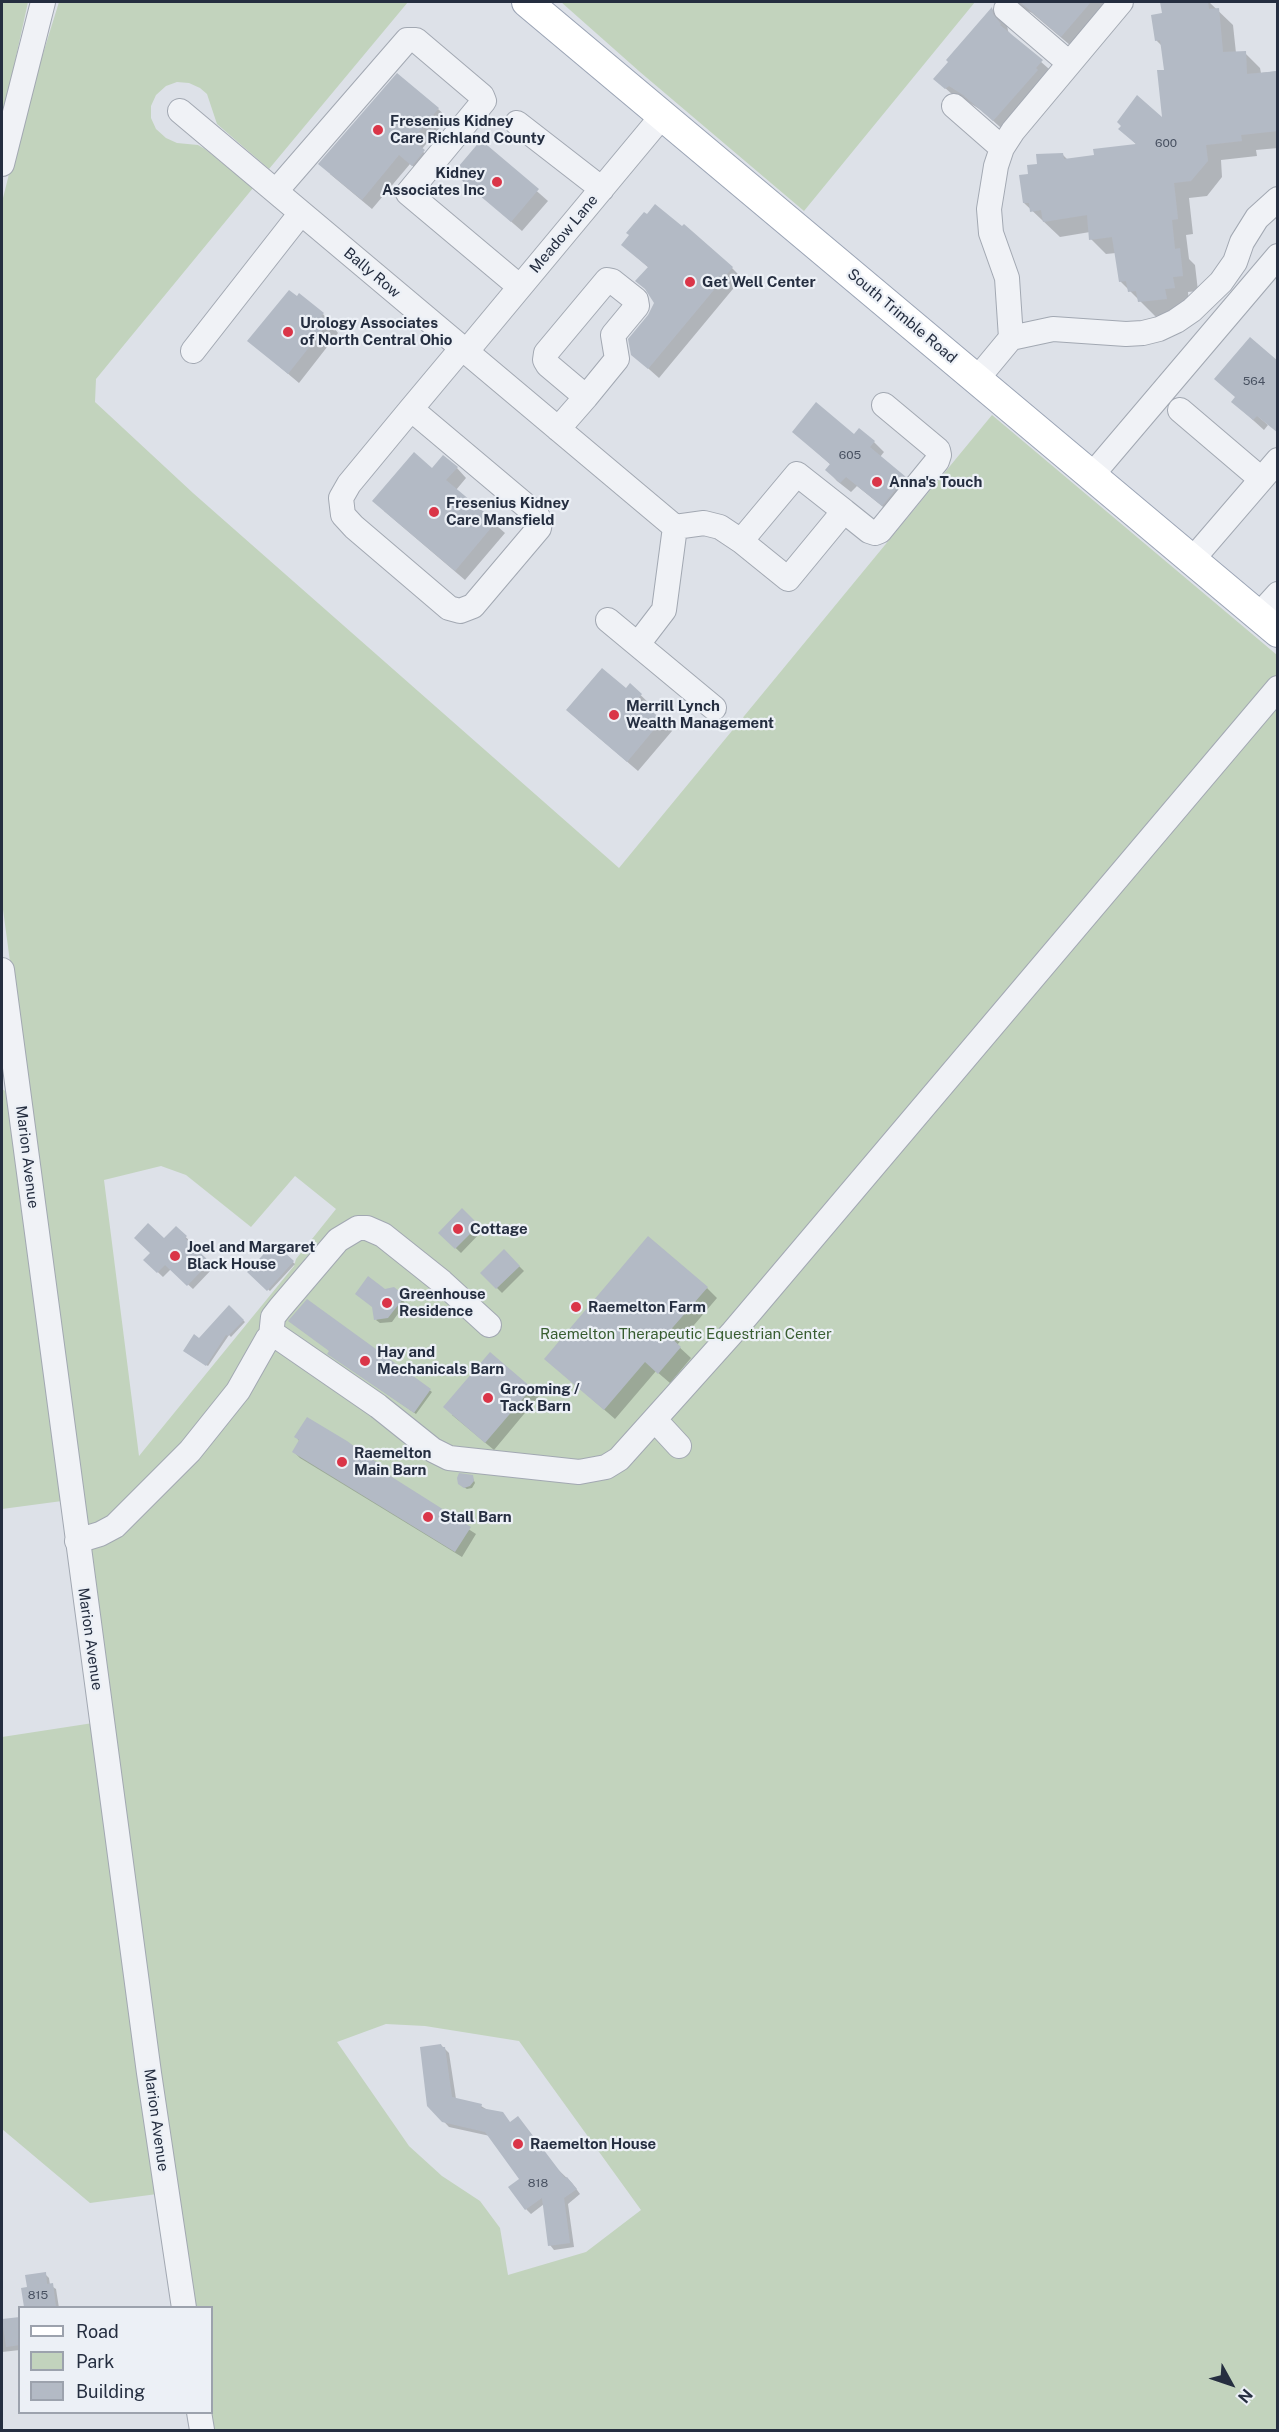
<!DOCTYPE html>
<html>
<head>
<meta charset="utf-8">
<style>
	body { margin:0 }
	#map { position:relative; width:1279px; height:2432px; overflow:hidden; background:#dde1e8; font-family:"Public Sans",sans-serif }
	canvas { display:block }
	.frame { position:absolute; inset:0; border:3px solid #252e40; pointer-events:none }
	.legend { position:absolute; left:18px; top:2306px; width:195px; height:108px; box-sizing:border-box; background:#ecf0f6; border:2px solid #9ca2ad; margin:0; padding:8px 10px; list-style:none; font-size:18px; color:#252e40 }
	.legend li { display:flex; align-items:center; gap:12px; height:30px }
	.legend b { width:30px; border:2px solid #9ca2ad }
	.north { position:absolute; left:1201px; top:2354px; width:60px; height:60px; -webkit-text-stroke:4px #ecf0f6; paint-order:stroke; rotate:130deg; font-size:16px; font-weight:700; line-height:24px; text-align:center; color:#252e40 }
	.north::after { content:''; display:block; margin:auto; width:21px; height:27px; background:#252e40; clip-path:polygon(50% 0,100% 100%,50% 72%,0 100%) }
</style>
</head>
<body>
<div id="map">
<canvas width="1279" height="2432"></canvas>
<div class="frame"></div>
<ul class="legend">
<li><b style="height:8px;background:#fff"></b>Road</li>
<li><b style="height:16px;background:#c2d3bd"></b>Park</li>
<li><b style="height:16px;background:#b3bac5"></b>Building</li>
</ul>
<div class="north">N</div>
</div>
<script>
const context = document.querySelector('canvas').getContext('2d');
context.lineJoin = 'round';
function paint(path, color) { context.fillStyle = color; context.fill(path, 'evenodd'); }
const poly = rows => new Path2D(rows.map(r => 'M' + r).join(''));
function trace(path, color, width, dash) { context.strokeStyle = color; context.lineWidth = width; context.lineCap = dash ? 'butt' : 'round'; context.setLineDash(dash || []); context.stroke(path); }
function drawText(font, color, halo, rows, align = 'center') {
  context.font = font + ' "Public Sans",sans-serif'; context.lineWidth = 4.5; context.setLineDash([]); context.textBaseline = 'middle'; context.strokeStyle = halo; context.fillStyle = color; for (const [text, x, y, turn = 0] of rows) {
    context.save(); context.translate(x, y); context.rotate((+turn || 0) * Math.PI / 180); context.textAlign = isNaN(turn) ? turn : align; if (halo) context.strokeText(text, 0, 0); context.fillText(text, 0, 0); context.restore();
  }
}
paint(poly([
	[2,2,28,2,2,121],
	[59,2,408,2,269,169,217,124,207,94,200,88,189,83,177,82,166,86,156,95,151,106,151,118,156,129,166,138,177,143,198,145,205,149,253,188,96,379,95,402,193,493,619,868,992,415,1277,655,1277,2430,212,2430,210,2413,212,2412,212,2308,193,2307,175,2192,2,902,2,202,23,118],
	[161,1166,186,1175,251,1227,295,1176,336,1209,296,1259,294,1266,139,1456,104,1180],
	[386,2024,425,2026,519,2041,641,2210,586,2252,508,2275,500,2228,480,2201,442,2176,409,2146,337,2042],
	[561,2,975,2,804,211,640,72],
	[2,1089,7,1092,62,1501,2,1509],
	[93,1723,157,2194,90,2203,2,2129,2,1737]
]), '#c2d3bd');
paint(poly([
	[1009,2,1121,2,1077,51,1032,13,1026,10,1018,10],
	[1171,2,1209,2,1233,25,1236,53,1245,53,1260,68,1261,73,1278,71,1278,148,1256,150,1257,156,1221,160,1222,177,1207,196,1189,198,1193,234,1186,235,1189,259,1195,265,1198,291,1188,292,1189,303,1181,314,1155,316,1120,281,1116,253,1106,254,1091,239,1090,232,1060,237,1024,203,1029,175,1039,165,1062,154,1068,160,1095,156,1137,145,1120,129,1164,120,1165,71,1163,47,1156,40,1163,15],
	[992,9,1007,24,1008,31,1015,39,1057,76,1009,135,981,110,965,100,962,103,935,79],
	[438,109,448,118,421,150,433,161,423,174,410,164,372,209,330,174],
	[481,142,548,201,522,231,455,173],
	[623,245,732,268,742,278,659,378,632,354,656,303,649,268],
	[323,314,338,333,299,383,249,341],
	[1237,398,1268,425,1264,430,1244,412],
	[794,432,855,436,874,442,884,452,880,457,915,488,893,515,857,486,851,492,837,481,827,470,831,465],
	[457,468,466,478,456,490,505,533,465,580,384,511,433,470],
	[630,685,652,706,648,710,672,731,638,771,578,720,626,690],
	[462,1210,482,1231,461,1253,440,1233],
	[176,1228,191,1242,189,1244,213,1268,193,1289,171,1269,163,1277,145,1260],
	[274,1245,295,1264,270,1291,249,1272],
	[504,1251,524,1271,502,1293,482,1273],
	[707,1288,717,1298,677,1345,691,1358,670,1383,656,1371,615,1419,546,1359],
	[399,1293,403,1297,405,1304,392,1322,380,1323,376,1320],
	[307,1301,432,1392,416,1414,331,1355],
	[229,1307,245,1322,231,1337,229,1335,208,1366,187,1353],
	[531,1389,539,1396,494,1450,452,1415],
	[296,1437,385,1470,391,1476,390,1478,476,1534,462,1557,300,1458,294,1452,300,1442],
	[472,1476,475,1483,472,1488,467,1489,462,1486],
	[441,2045,449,2053,456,2099,481,2106,511,2124,572,2183,580,2194,568,2204,574,2247,554,2250,550,2245,544,2204,531,2214,526,2209,510,2188,521,2179,490,2136,449,2127,429,2106],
	[45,2274,49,2278,50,2285,56,2289,59,2308,26,2308,23,2289,28,2288],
	[20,2318,20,2350,2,2352,2,2321]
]), '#0003');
paint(poly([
	[1020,2,1091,2,1061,37],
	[1160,2,1208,2,1209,9,1219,8,1223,52,1246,51,1247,74,1278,71,1278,131,1241,135,1242,141,1206,145,1208,161,1191,181,1174,183,1178,219,1172,220,1175,249,1180,248,1183,276,1173,277,1175,288,1165,289,1167,299,1138,302,1136,291,1128,292,1126,281,1119,282,1112,237,1089,240,1087,215,1043,222,1041,210,1030,212,1029,203,1023,203,1019,175,1028,174,1027,165,1037,164,1036,154,1063,153,1064,159,1094,155,1093,149,1136,144,1118,129,1121,126,1117,122,1137,95,1162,117,1157,70,1164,70,1160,40,1155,41,1151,15,1162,13],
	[992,7,993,14,1001,24,1000,25,1043,60,1036,68,1038,70,993,121,963,95,949,86,945,89,933,79,948,62,946,60],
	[397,73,439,108,412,140,425,150,412,166,399,155,362,200,318,164],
	[481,140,539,189,511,222,453,173],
	[655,204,682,226,684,224,733,267,648,369,631,355,628,339,648,315,654,303,645,289,635,281,648,267,621,245,629,235,626,233,644,212,647,214],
	[289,290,297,296,299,293,324,313,321,316,329,322,288,374,247,341],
	[1250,337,1278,361,1278,433,1257,416,1253,420,1231,402,1235,397,1214,379],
	[816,402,854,434,859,428,875,441,870,447,906,477,882,506,846,477,840,483,825,470,830,464,792,432],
	[414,452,432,468,443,455,458,467,446,480,496,522,455,571,372,501],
	[602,668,626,688,630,683,642,694,638,699,662,720,627,762,566,710],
	[462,1208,479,1225,455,1249,438,1233],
	[148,1223,164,1238,176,1226,187,1236,185,1238,210,1262,187,1286,165,1265,157,1273,143,1260,150,1253,134,1238],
	[648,1236,708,1287,667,1334,681,1347,658,1374,645,1362,604,1410,544,1359],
	[274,1243,294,1261,267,1291,247,1272],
	[504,1249,520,1266,496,1289,480,1273],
	[368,1276,385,1289,394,1287,400,1292,402,1300,388,1318,374,1320,372,1307,355,1294],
	[307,1299,431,1389,414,1413,327,1354,329,1351,288,1321],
	[229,1305,244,1320,228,1336,226,1335,206,1366,183,1351,194,1334,199,1338],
	[490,1352,532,1388,485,1443,443,1407],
	[307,1417,347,1441,386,1469,384,1472,471,1527,455,1552,292,1452,299,1440,294,1437],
	[459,1473,473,1475,474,1481,470,1486,464,1488,458,1484,457,1478],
	[441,2044,442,2047,445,2047,452,2097,482,2104,481,2108,503,2112,510,2122,518,2116,565,2178,567,2177,577,2189,564,2198,570,2243,548,2246,542,2198,525,2210,508,2187,519,2179,485,2132,442,2122,427,2106,420,2047],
	[46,2272,47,2284,53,2283,56,2307,24,2307,21,2288,27,2287,25,2275],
	[20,2317,20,2345,6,2347,2,2319]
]), '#b3bac5');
const minor = poly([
	[1006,9,1069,63],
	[954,106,1002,148],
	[180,111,675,527],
	[517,123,602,189],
	[2,164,43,2],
	[276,191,407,40,416,40,482,96,484,101,408,193,520,287],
	[1011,338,1007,278,991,233,989,209,996,166,1002,148,1013,131,1121,2],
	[193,351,301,213],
	[466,352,663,115],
	[977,379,1011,338,1053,329,1126,334,1143,333,1159,329,1176,321,1192,310,1221,282,1235,262,1242,242,1257,218,1278,199],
	[411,409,537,515,540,522,539,528,473,606,460,611,449,608,354,527,343,515,341,498,349,484,411,409,462,348],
	[1180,410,1261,479],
	[558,429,586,397,617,359,613,335,637,306,636,300,612,281,607,280,546,353,545,360,548,365,586,397],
	[1092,475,1278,256],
	[844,511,869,531,875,533,880,531,937,461,939,455,938,450,884,405],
	[675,527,704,523,720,527,741,541,797,474,844,511,788,579,741,541],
	[1192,560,1278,460],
	[1258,616,1278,594],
	[608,620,714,708],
	[638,644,664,610,675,527],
	[2,970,149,2073,184,2308],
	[271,1336,273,1317,280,1308,338,1240,358,1228,367,1228,383,1235,442,1282,489,1325],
	[655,1420,679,1446],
	[77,1541,100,1534,115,1526,190,1451,238,1391,268,1338,275,1335,378,1406,433,1450,449,1458,579,1472,606,1467,619,1459,733,1332,1278,688],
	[199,2412,202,2430]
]);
const major = poly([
	[527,2,1278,632]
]);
trace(minor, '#a2a8b2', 26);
trace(major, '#9ba4b5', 32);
trace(minor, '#f0f2f6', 24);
trace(major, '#fff', 30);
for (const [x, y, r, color] of [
	[378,130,6,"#da3548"],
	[497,182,6,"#da3548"],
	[690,282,6,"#da3548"],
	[288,332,6,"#da3548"],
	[877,482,6,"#da3548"],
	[434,512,6,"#da3548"],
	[614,715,6,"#da3548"],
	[458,1229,6,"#da3548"],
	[175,1256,6,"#da3548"],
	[387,1303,6,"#da3548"],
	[576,1307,6,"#da3548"],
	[365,1361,6,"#da3548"],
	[488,1398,6,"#da3548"],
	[342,1462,6,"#da3548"],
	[428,1517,6,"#da3548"],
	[518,2144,6,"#da3548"]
]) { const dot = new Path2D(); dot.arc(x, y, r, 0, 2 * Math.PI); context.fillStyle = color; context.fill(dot); trace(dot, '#ecf0f6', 2); }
drawText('12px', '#485161', null, [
	["600",1166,143],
	["564",1254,381],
	["605",850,455],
	["818",538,2183],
	["815",38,2295]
]);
drawText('bold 15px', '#252e40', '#ecf0f6', [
	["Fresenius Kidney",390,121],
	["Care Richland County",390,138],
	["Kidney",485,173,"right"],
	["Associates Inc",485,190,"right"],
	["Get Well Center",702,282],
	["Urology Associates",300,323],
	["of North Central Ohio",300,340],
	["Anna's Touch",889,482],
	["Fresenius Kidney",446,503],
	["Care Mansfield",446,520],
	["Merrill Lynch",626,706],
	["Wealth Management",626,723],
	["Cottage",470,1229],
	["Joel and Margaret",187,1247],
	["Black House",187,1264],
	["Greenhouse",399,1294],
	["Residence",399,1311],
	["Raemelton Farm",588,1307],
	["Hay and",377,1352],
	["Mechanicals Barn",377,1369],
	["Grooming /",500,1389],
	["Tack Barn",500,1406],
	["Raemelton",354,1453],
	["Main Barn",354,1470],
	["Stall Barn",440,1517],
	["Raemelton House",530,2144]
], 'left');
drawText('15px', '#252e40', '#ecf0f6', [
	["Meadow Lane",564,234,-50],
	["Bally Row",372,273,40],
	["South Trimble Road",902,316,40],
	["Marion Avenue",27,1157,83],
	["Marion Avenue",90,1639,82],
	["Marion Avenue",156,2120,82]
]);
drawText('15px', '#385d31', '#ecf0f6', [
	["Raemelton Therapeutic Equestrian Center",686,1334]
]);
</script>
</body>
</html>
